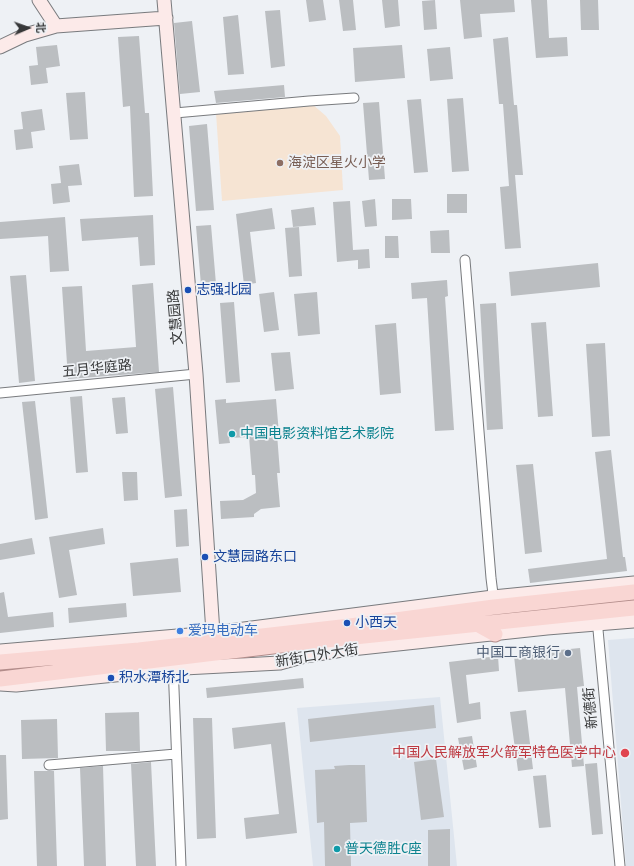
<!DOCTYPE html>
<html>
<head>
<meta charset="utf-8">
<style>
	body { margin:0 }
	#map { position:relative; width:634px; height:866px; overflow:hidden; background:#eef1f5; font-family:"Fira Sans Condensed","Noto Sans SC",sans-serif }
	canvas { display:block }
	.north { position:absolute; left:8px; top:8px; width:40px; height:40px; -webkit-text-stroke:3px #eef1f5; paint-order:stroke; rotate:88deg; font-size:11px; font-weight:700; line-height:16px; text-align:center; color:#373839 }
	.north::after { content:''; display:block; margin:auto; width:14px; height:18px; background:#373839; clip-path:polygon(50% 0,100% 100%,50% 72%,0 100%) }
</style>
</head>
<body>
<div id="map">
<canvas width="634" height="866"></canvas>
<div class="north">北</div>
</div>
<script>
const context = document.querySelector('canvas').getContext('2d');
context.lineJoin = 'round';
function paint(path, color) { context.fillStyle = color; context.fill(path, 'evenodd'); }
const poly = rows => new Path2D(rows.map(r => 'M' + r).join(''));
function trace(path, color, width, dash) { context.strokeStyle = color; context.lineWidth = width; context.lineCap = dash ? 'butt' : 'round'; context.setLineDash(dash || []); context.stroke(path); }
function drawText(font, color, halo, rows, align = 'center') {
  context.font = font + ' "Fira Sans Condensed","Noto Sans SC",sans-serif'; context.lineWidth = 3.5; context.setLineDash([]); context.textBaseline = 'middle'; context.strokeStyle = halo; context.fillStyle = color; for (const [text, x, y, turn = 0] of rows) {
    context.save(); context.translate(x, y); context.rotate((+turn || 0) * Math.PI / 180); context.textAlign = isNaN(turn) ? turn : align; if (halo) context.strokeText(text, 0, 0); context.fillText(text, 0, 0); context.restore();
  }
}
paint(poly([
	[634,638,634,866,626,866,608,640],
	[440,697,457,866,313,866,297,708]
]), '#dee5ee');
paint(poly([
	[312,104,326,116,340,136,343,190,222,201,216,113]
]), '#f6e4d3');
paint(poly([
	[306,0,323,0,326,20,309,22],
	[339,0,353,0,356,30,343,31],
	[382,0,398,0,400,26,385,28],
	[435,0,437,29,424,30,422,1],
	[460,0,514,0,515,12,480,14,482,37,464,39],
	[531,0,547,0,549,38,567,37,568,56,536,58],
	[580,0,598,0,599,30,581,30],
	[280,10,285,66,271,68,265,11],
	[238,15,244,74,228,75,223,17],
	[192,21,200,92,180,94,174,23],
	[139,36,145,113,149,113,153,196,134,197,130,106,123,107,118,37],
	[508,37,514,105,517,105,523,175,515,175,521,248,505,249,500,187,509,186,503,104,499,104,493,39],
	[57,45,60,66,46,68,48,83,31,85,29,66,38,65,36,47],
	[402,45,405,78,355,82,353,48],
	[450,47,453,79,430,81,427,49],
	[284,85,285,97,216,103,214,91],
	[85,92,88,139,70,140,66,93],
	[463,98,469,171,452,172,447,99],
	[421,99,428,172,414,173,407,100],
	[379,102,385,179,369,180,363,103],
	[42,109,45,130,31,132,33,148,16,150,14,130,23,129,21,112],
	[207,124,214,210,196,211,189,126],
	[79,164,82,185,68,186,70,202,53,204,51,184,61,183,59,166],
	[447,194,467,194,467,213,447,213],
	[375,199,377,226,365,227,362,201],
	[392,199,411,199,412,219,392,220],
	[350,201,353,250,369,249,370,268,358,269,358,260,337,262,333,202],
	[314,207,316,225,293,227,291,210],
	[272,208,275,229,250,232,256,283,244,285,236,214],
	[153,215,155,265,140,266,138,237,82,241,80,219],
	[65,217,69,271,50,272,48,236,0,239,0,222],
	[211,225,216,284,201,285,196,226],
	[299,227,302,276,289,277,285,228],
	[449,230,450,253,431,253,430,231],
	[385,236,398,236,399,258,385,258],
	[598,263,600,287,511,296,509,272],
	[26,275,35,381,19,383,10,276],
	[447,280,448,296,445,297,454,430,435,431,427,298,412,299,411,283],
	[153,283,159,372,68,379,62,287,82,286,86,351,136,347,132,285],
	[274,292,279,330,264,332,259,294],
	[317,292,320,334,298,336,294,294],
	[234,302,240,382,226,383,220,303],
	[496,303,503,429,487,430,480,304],
	[546,322,553,416,538,417,531,323],
	[396,323,401,393,380,395,375,325],
	[605,343,610,436,592,437,586,344],
	[290,352,294,389,275,391,271,353],
	[173,387,182,496,165,498,155,389],
	[82,396,88,472,76,473,70,397],
	[125,397,128,433,116,434,112,398],
	[226,399,226,403,276,399,279,434,277,434,280,473,277,473,280,507,261,509,254,514,254,517,221,519,220,501,243,500,256,493,255,475,252,475,249,437,229,438,230,443,219,444,215,400],
	[35,401,48,518,35,520,22,402],
	[611,450,623,557,625,557,627,571,530,583,528,569,607,559,595,452],
	[533,464,542,552,525,554,516,465],
	[122,472,137,472,138,500,124,501],
	[187,509,189,546,176,547,174,510],
	[103,528,105,544,69,550,77,595,59,598,49,537],
	[32,538,35,554,0,560,0,544],
	[178,558,181,592,133,596,130,563],
	[4,592,8,617,53,612,54,627,0,633,0,593],
	[126,603,127,617,69,623,68,608],
	[580,648,584,686,577,687,584,766,572,767,565,688,518,692,514,656,549,653,549,651],
	[498,656,499,671,466,675,469,704,480,702,481,719,457,723,449,662],
	[303,678,304,688,207,698,206,688],
	[434,705,436,728,310,742,308,719],
	[526,710,533,769,518,771,510,712],
	[139,712,140,751,106,751,105,713],
	[193,718,212,718,216,838,197,839],
	[57,719,58,758,22,759,21,720],
	[285,722,297,833,246,839,244,818,279,814,271,744,234,749,232,728],
	[472,736,477,767,464,770,458,738],
	[0,755,6,755,8,819,0,820],
	[436,759,444,817,421,820,414,762],
	[151,762,156,866,136,866,131,764],
	[597,763,603,834,592,835,585,764],
	[349,765,365,765,367,822,350,823,351,866,325,866,324,822,317,823,315,770,335,769,334,766],
	[103,766,106,866,84,866,80,768],
	[34,771,54,771,57,866,37,866],
	[546,775,551,827,539,828,533,776],
	[450,829,450,866,428,866,428,830]
]), '#bbbec1');
const street = poly([
	[175,113,309,101,354,98],
	[465,260,491,578,494,602],
	[0,393,196,374],
	[597,619,620,866],
	[173,664,181,866],
	[49,765,176,754]
]);
const secondary = poly([
	[39,0,56,26,166,18],
	[164,0,196,374,213,633],
	[0,47,25,35,56,26],
	[0,651,213,633,493,597,634,583],
	[0,684,16,685,184,668,280,663,305,656,342,650,547,628,634,621]
]);
const primary = poly([
	[477,624,495,634],
	[0,662,139,650,350,626,494,607,634,592],
	[0,679,306,642,634,608]
]);
trace(street, '#797b7e', 11);
trace(secondary, '#797b7e', 15);
trace(primary, '#b28c8a', 17);
trace(street, '#fff', 9);
trace(secondary, '#fceae9', 13);
trace(primary, '#f9d6d3', 15);
for (const [x, y, r, color] of [
	[280,163,4,"#8d6e63"],
	[188,290,4,"#1a4fb4"],
	[232,434,4,"#0f9aa8"],
	[205,557,4,"#1a4fb4"],
	[347,623,4,"#1a4fb4"],
	[180,631,4,"#3f7fe0"],
	[568,653,4,"#5c6f8a"],
	[111,678,4,"#1a4fb4"],
	[625,753,5,"#e0444e"],
	[337,849,4,"#0f9aa8"]
]) { const dot = new Path2D(); dot.arc(x, y, r, 0, 2 * Math.PI); context.fillStyle = color; context.fill(dot); trace(dot, '#eef1f5', 1.5); }
drawText('14px', '#785e54', '#eef1f5', [
	["海淀区星火小学",288,163]
], 'left');
drawText('14px', '#164399', '#eef1f5', [
	["志强北园",196,290],
	["文慧园路东口",213,557],
	["小西天",355,623],
	["积水潭桥北",119,678]
], 'left');
drawText('14px', '#373839', '#eef1f5', [
	["文慧园路",176,317,-95],
	["五月华庭路",97,369,-6],
	["新街口外大街",317,656,-9],
	["新德街",591,708,-95]
]);
drawText('14px', '#0d838f', '#eef1f5', [
	["中国电影资料馆艺术影院",240,434],
	["普天德胜C座",345,849]
], 'left');
drawText('14px', '#366cbe', '#eef1f5', [
	["爱玛电动车",188,631]
], 'left');
drawText('14px', '#4e5e75', '#eef1f5', [
	["中国工商银行",560,653]
], 'right');
drawText('14px', '#be3a42', '#eef1f5', [
	["中国人民解放军火箭军特色医学中心",616,753]
], 'right');
</script>
</body>
</html>
